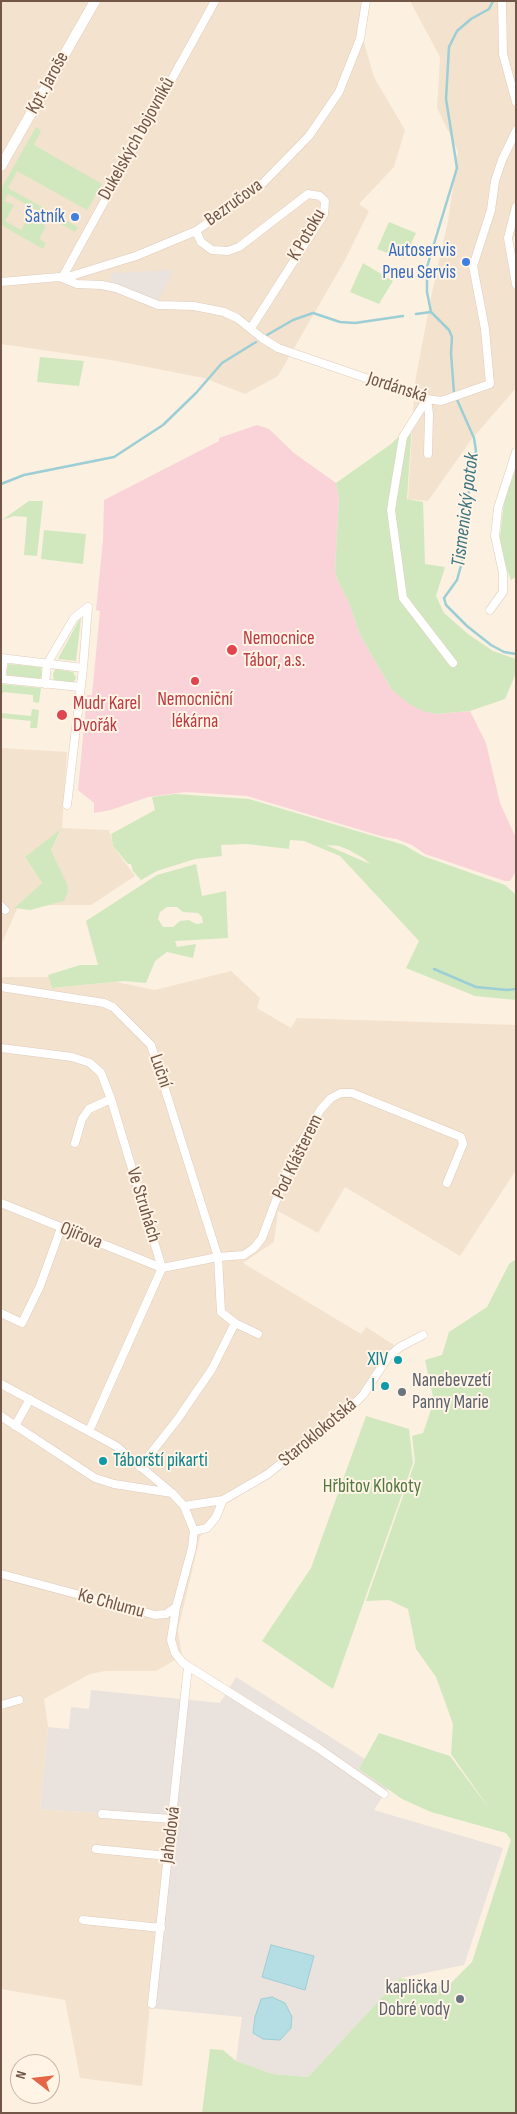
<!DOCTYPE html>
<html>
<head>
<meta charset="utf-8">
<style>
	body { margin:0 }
	#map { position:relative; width:517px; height:2114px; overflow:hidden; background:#fcf0e0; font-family:"Sofia Sans Condensed",sans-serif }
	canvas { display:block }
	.frame { position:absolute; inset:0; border:2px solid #725648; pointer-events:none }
	.north { position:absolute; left:10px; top:2054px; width:50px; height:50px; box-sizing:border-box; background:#fff4e6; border:1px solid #c7b5a7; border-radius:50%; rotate:286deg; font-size:14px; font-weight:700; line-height:20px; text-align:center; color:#725648 }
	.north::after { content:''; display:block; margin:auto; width:18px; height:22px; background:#e56646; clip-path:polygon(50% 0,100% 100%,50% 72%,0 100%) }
</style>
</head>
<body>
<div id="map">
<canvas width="517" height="2114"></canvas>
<div class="frame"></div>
<div class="north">N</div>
</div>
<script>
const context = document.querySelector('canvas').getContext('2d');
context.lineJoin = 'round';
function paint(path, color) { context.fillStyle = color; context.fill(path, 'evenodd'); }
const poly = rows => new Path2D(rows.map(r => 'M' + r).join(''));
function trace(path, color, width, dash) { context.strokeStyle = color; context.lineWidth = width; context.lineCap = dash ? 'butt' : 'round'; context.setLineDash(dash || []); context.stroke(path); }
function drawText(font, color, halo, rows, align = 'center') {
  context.font = font + ' "Sofia Sans Condensed",sans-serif'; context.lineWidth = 4; context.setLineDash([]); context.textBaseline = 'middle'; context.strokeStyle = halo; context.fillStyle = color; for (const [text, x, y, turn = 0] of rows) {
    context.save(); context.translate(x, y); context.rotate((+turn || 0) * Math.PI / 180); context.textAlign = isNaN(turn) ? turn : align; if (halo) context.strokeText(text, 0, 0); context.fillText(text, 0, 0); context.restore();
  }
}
paint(poly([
	[1,1,370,1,363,39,374,77,405,130,394,167,359,204,369,211,345,260,278,376,245,394,204,378,111,360,1,344],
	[410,1,516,1,516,234,512,241,516,270,516,388,471,440,428,501,408,499,415,382,431,297,448,221,458,151,437,108,440,57],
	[1,748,67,752,62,828,109,830,113,846,135,876,91,905,48,905,64,901,57,864,51,850,61,830,25,857,42,883,15,907,17,909,1,945],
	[231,971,260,998,257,1008,291,1028,297,1018,516,1025,516,1170,460,1256,345,1187,318,1233,278,1211,274,1242,243,1263,361,1334,366,1327,394,1345,353,1410,276,1473,226,1504,200,1537,178,1630,182,1656,156,1671,105,1671,90,1674,44,1699,48,1726,40,1809,168,1818,142,2086,80,2078,65,2000,1,1989,1,977,49,977,52,988,116,982,155,990]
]), '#f3e2ce');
paint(poly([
	[170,270,173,271,158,302,109,284,112,273],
	[236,1677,365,1759,359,1769,388,1788,374,1810,503,1848,464,1965,400,1978,308,2077,273,2074,236,2061,242,2017,149,2008,168,1818,40,1809,48,1727,69,1729,71,1707,89,1709,91,1690,220,1703]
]), '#eae2dc');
paint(poly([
	[257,425,269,429,294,453,336,483,339,499,335,569,337,579,349,603,360,635,392,690,436,714,470,711,486,743,500,803,516,838,516,871,510,881,505,881,425,854,412,845,397,839,384,837,247,796,186,792,148,797,111,810,94,813,94,803,78,790,87,695,92,695,100,611,96,610,103,540,104,500,219,441,219,438]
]), '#f9d3d8');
paint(poly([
	[36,127,41,131,34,145,102,184,87,210,17,171,8,188,78,227,75,232,8,194,4,201,14,205,5,221,21,230,30,215,43,222,45,228,39,239,46,243,43,249,1,225,1,189],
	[389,222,416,233,404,259,377,249],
	[363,263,393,281,379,304,350,292],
	[40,357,84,361,79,386,37,382],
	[412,424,407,499,423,502,425,564,445,567,436,596,444,613,468,634,493,651,516,659,516,673,505,699,470,711,436,714,423,711,409,704,392,690,360,635,349,603,337,579,335,569,339,499,336,483,391,444],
	[516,467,516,577,511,580,502,556,500,537,504,502],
	[29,501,43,501,37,556,24,555,27,517,14,516,2,520],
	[44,530,86,534,83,564,41,559],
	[81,618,76,661,58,659,79,620],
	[8,664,41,667,42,675,39,681,6,677],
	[55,669,73,672,76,678,74,682,71,683,54,682,53,674],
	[1,684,41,688,39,703,33,702,33,695,3,692,1,699],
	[32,709,39,710,37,728,30,728,31,721,1,718,1,713,31,716],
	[176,794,249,799,404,845,423,856,505,885,516,895,516,1000,475,996,406,968,419,941,340,856,304,841,290,840,289,849,247,844,221,845,222,856,195,859,157,871,141,880,133,871,131,864,128,864,113,846,111,834,155,810,152,797],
	[326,845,339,846,349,850,363,858,370,864],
	[61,829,51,850,67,884,68,892,64,901,30,910,14,908,42,883,25,857],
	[196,864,202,896,226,891,228,938,175,941,177,947,196,944,193,958,167,952,155,961,146,983,124,981,52,988,48,975,80,965,98,965,86,921,157,875],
	[167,907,177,907,183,912,198,913,202,917,203,923,196,924,189,920,180,921,173,927,163,927,158,919,160,912],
	[516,1259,516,2113,202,2113,210,2049,223,2050,236,2061,273,2074,308,2077,400,1978,447,1987,472,1962,511,1840,506,1833,431,1812,402,1799,359,1769,379,1733,450,1756,491,1811,451,1754,453,1724,436,1677,416,1649,408,1609,389,1600,366,1601,415,1462,412,1436,423,1433,434,1401,425,1360,442,1355,449,1332,487,1307,509,1264],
	[366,1416,409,1429,413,1463,333,1689,262,1641,311,1568]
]), '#d1e8bf');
const water = poly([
	[271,1945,314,1956,305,1990,262,1977,271,1945],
	[272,1997,285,2003,292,2017,291,2028,280,2040,263,2039,253,2033,255,2017,261,1999,272,1997]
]);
paint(water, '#b5dee4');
trace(water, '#9cced6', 1);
trace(poly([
	[493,1,489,9,471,19,457,31,449,47,446,99,457,168,427,267,427,292,431,312,449,330,452,337,451,353,454,393,474,438,476,451,462,530,462,562,457,580,444,598,446,605,467,626,491,645,504,652,516,654],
	[416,314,431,312],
	[267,335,293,320,313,313,340,322,355,323,403,316],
	[1,484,24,475,114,457,163,425,196,393,222,363,256,342],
	[434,969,476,987,507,990,516,989]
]), '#9cced6', 2.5);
const street = poly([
	[502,1,503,54,516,102],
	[516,207,508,238,516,284],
	[196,231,201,242,212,250,228,251,239,247,308,194,320,196,325,201,324,214,251,328],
	[62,278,77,284,102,285,116,288,158,305,194,306,224,312,237,318,262,338,278,348,427,399,441,401,450,398,490,384,485,329,473,266,491,210,495,181,502,160,516,131],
	[62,278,215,1],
	[1,282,71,276,136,256,196,231,263,183,309,136,339,92,360,39,366,1],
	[427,399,403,437,391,510,403,598,453,663],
	[427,399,429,414,428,454],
	[490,610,503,592,503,573,495,536,498,508,516,452],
	[1,658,83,668],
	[4,659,1,679,80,687],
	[45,684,47,664,74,618,88,607],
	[67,805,83,668,88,607],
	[1,906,5,910],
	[1,987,104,1003,113,1007,151,1045,218,1257,221,1312,235,1323,212,1369,177,1420,140,1467],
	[1,1048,72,1057,90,1063,101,1073,111,1099,162,1268,89,1431],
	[75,1143,82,1119,89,1109,111,1099],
	[1,1203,162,1268],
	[162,1268,218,1257,244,1255,254,1248,262,1238,288,1168,306,1134,321,1109,331,1098,341,1093,352,1093,461,1137,463,1144,447,1183],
	[1,1313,22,1323,40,1286,61,1228],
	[235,1323,258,1334],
	[1,1384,116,1446,172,1493,184,1506,194,1531,192,1548,176,1607,166,1614,155,1615,1,1574],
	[1,1416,95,1478,114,1484,172,1493],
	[15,1426,30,1399],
	[184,1506,223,1500,268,1474,355,1403,363,1395,388,1357,400,1347,423,1335],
	[194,1531,207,1528,216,1517,223,1500],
	[176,1607,171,1640,175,1653,183,1663,318,1748,384,1794],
	[1,1705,19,1700],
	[102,1814,172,1819],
	[96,1849,168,1856],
	[83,1920,161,1928],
	[152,2004,188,1667]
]);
const secondary = poly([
	[1,166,95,1]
]);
trace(street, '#dfccbc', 9);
trace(secondary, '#e4cdba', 11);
trace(street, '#fff', 8);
trace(secondary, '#fff', 10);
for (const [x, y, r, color] of [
	[75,217,5,"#3f7fe0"],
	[466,262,5,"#3f7fe0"],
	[232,650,6,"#e0444e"],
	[195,681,5,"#e0444e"],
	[62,715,6,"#e0444e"],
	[398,1360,5,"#0f9aa8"],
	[385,1386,5,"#0f9aa8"],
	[402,1392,5,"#6b7280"],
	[103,1461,5,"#0f9aa8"],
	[460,1999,5,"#6b7280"]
]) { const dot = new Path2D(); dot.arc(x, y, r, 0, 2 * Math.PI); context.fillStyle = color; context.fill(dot); trace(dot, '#fff4e6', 2); }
drawText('19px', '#725648', '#fff4e6', [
	["Kpt. Jaroše",48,83,-61],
	["Dukelských bojovníků",137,139,-61],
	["Bezručova",234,203,-36],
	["K Potoku",307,235,-60],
	["Jordánská",397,388,18],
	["Luční",160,1071,71],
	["Pod Klášterem",298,1157,-64],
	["Ve Struhách",143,1205,73],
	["Ojířova",81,1236,22],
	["Staroklokotská",318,1433,-40],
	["Ke Chlumu",111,1604,15],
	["Jahodová",171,1835,-83]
]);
drawText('19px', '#366cbe', '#fff4e6', [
	["Šatník",65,217],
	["Autoservis",456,251],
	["Pneu Servis",456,273]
], 'right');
drawText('19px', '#be3a42', '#fff4e6', [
	["Nemocnice",243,639],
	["Tábor, a.s.",243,661],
	["Nemocniční",195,700,"center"],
	["lékárna",195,722,"center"],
	["Mudr Karel",73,704],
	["Dvořák",73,726]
], 'left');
drawText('19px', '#0d838f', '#fff4e6', [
	["XIV",388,1360],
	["I",375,1386],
	["Táborští pikarti",113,1461,"left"]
], 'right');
drawText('19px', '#5b616d', '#fff4e6', [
	["Nanebevzetí",412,1381],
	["Panny Marie",412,1403],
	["kaplička U",450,1988,"right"],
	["Dobré vody",450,2010,"right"]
], 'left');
drawText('19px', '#527841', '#fff4e6', [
	["Hřbitov Klokoty",372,1487]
]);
drawText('italic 20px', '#3f757f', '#fff4e6', [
	["Tismenický potok",466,510,-83]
]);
</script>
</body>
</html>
